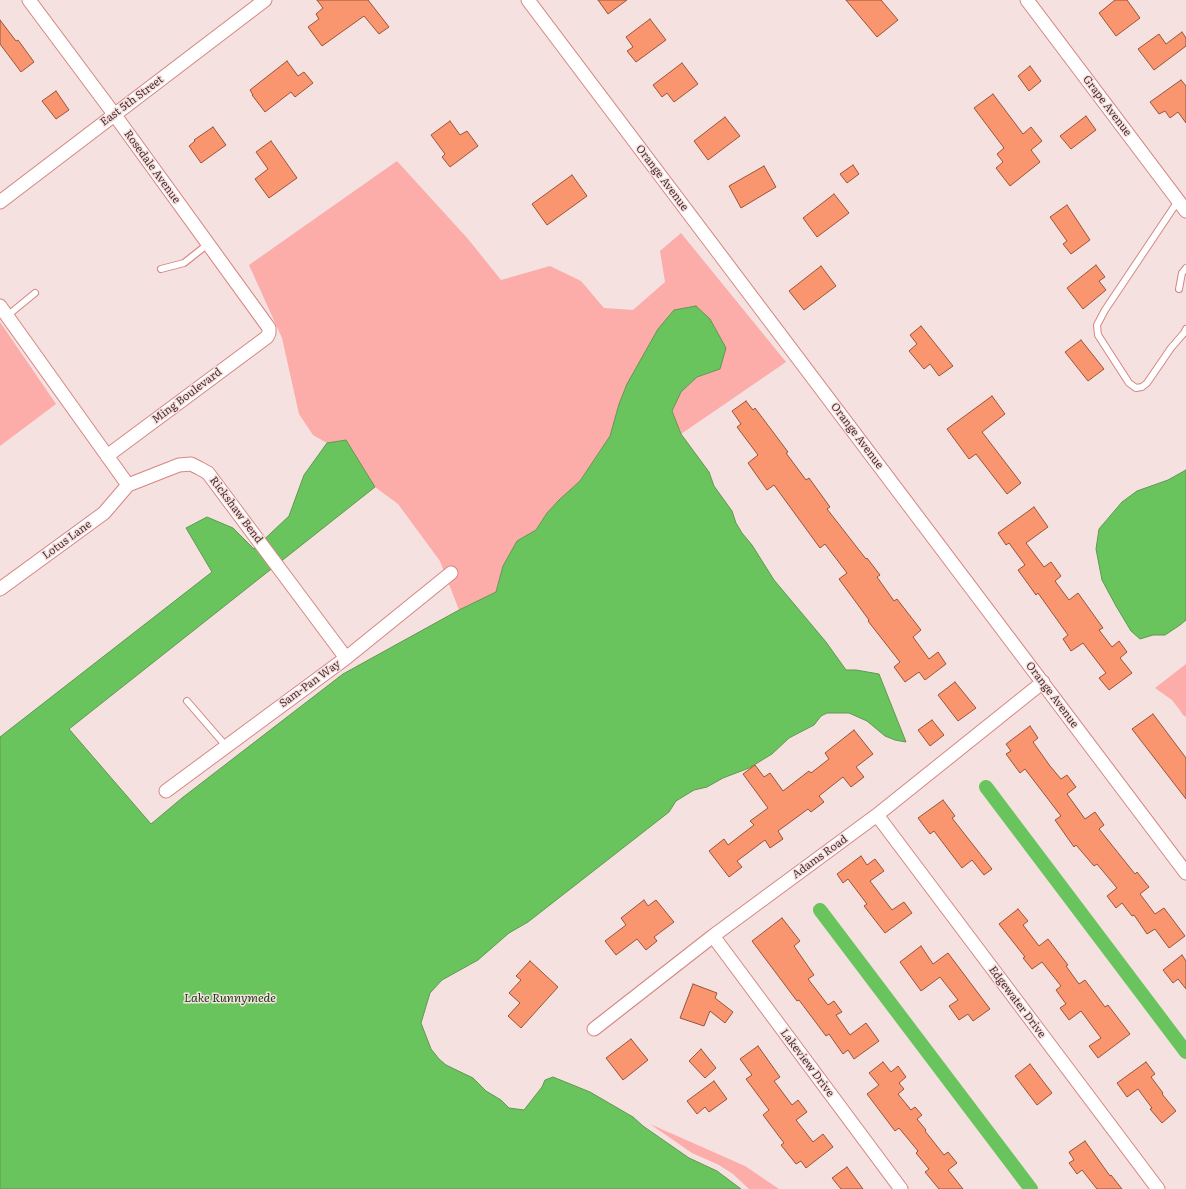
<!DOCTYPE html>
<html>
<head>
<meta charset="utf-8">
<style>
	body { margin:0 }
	canvas { display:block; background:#f4e1e0 }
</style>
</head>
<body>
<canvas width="1186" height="1189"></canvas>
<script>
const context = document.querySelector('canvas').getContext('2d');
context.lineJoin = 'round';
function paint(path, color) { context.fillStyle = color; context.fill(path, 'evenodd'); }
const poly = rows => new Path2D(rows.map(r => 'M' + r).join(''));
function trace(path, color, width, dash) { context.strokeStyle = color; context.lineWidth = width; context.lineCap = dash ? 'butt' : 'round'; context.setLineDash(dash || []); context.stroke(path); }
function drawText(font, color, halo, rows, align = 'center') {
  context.font = font + ' Literata,serif'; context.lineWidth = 3; context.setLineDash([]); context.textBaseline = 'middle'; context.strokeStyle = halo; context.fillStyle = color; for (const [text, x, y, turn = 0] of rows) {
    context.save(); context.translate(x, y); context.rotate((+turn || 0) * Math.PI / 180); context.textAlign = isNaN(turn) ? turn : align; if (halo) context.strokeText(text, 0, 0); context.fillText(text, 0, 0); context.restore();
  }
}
paint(poly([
	[397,161,468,239,501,280,550,266,581,281,604,308,633,310,665,282,660,251,681,233,786,362,681,434,672,411,681,392,697,377,720,369,627,384,619,404,610,436,580,481,559,500,547,513,536,530,517,541,503,566,496,592,459,610,440,561,398,504,375,487,346,440,327,443,313,435,299,414,282,338,249,265],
	[0,322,56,404,0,446],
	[1186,664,1186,717,1183,715,1179,709,1172,700,1155,688],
	[650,1124,745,1166,779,1189,749,1189,733,1174,719,1165,692,1153]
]), '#fcaca9');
const water = poly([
	[696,306,710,319,726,348,720,369,697,377,681,392,672,411,681,434,709,472,714,486,732,511,736,523,742,533,752,545,774,580,826,642,846,670,856,670,879,674,906,742,895,740,885,736,867,721,849,713,827,713,821,716,814,725,789,738,772,754,749,768,723,778,707,787,694,790,676,801,669,812,528,922,509,933,478,960,442,980,430,993,421,1023,431,1049,439,1059,446,1065,473,1078,486,1091,501,1100,509,1108,524,1110,542,1087,545,1080,553,1077,590,1092,633,1117,643,1126,689,1158,717,1171,741,1189,0,1189,0,737,212,572,186,528,207,517,233,528,254,549,289,516,304,475,327,443,346,440,375,487,69,729,151,824,182,798,343,674,459,610,496,592,503,566,517,541,536,530,547,513,559,500,580,481,610,436,619,404,627,384,658,329,674,310,696,306],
	[1186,470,1186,620,1180,625,1165,635,1153,635,1140,639,1131,631,1116,606,1102,580,1096,549,1099,529,1122,502,1137,491,1168,480,1186,470]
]);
paint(water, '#69c45e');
trace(water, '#629750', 1);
trace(poly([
	[986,787,1186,1052],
	[820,910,1031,1189]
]), '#69c45e', 14);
const building = poly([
	[317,0,368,0,389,27,379,34,364,16,322,46,308,27,319,19,316,14,323,8,317,0],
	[598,0,627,0,608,14,598,0],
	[846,0,881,0,898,20,877,37,846,0],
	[1115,0,1127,0,1140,18,1116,36,1099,13,1115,0],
	[650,19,666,40,636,62,627,51,633,47,626,37,650,19],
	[0,20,16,41,18,40,34,62,21,72,0,44,0,20],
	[1182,32,1186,38,1186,46,1154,70,1138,49,1159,34,1166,44,1182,32],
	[287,61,298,76,304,72,313,83,295,97,291,92,265,112,252,95,253,95,250,90,287,61],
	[682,63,698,84,674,102,667,93,662,97,653,85,682,63],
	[1030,66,1041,81,1029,91,1018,76,1030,66],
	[1181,80,1186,86,1186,123,1178,112,1170,118,1165,111,1159,114,1150,102,1181,80],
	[56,91,69,110,56,119,42,101,56,91],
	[993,94,1023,134,1031,127,1042,141,1031,150,1040,162,1010,186,996,168,1003,162,997,154,1004,148,974,108,993,94],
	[1086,116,1096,130,1071,149,1060,136,1086,116],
	[725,117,740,136,708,160,694,141,725,117],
	[450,121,460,135,467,131,478,146,450,167,442,157,445,154,431,135,450,121],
	[213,127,226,145,201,163,189,146,195,141,194,140,213,127],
	[271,141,297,178,269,198,255,179,268,169,256,152,271,141],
	[853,165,859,174,847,183,840,174,853,165],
	[764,166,776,187,741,208,729,186,764,166],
	[572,175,587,196,547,225,532,204,572,175],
	[834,194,849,213,817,237,803,218,834,194],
	[1067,205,1090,240,1071,254,1063,244,1067,241,1050,217,1067,205],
	[1096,265,1105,277,1099,281,1106,290,1083,309,1067,288,1096,265],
	[821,266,836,286,804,310,789,291,821,266],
	[921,326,953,366,939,376,930,364,924,369,909,351,917,344,910,335,921,326],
	[1081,340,1104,369,1088,381,1065,352,1081,340],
	[992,396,1005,414,982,432,1021,483,1007,494,976,454,969,459,947,429,992,396],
	[746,401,753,410,755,408,788,452,786,453,806,480,809,478,830,507,827,509,866,559,867,558,880,575,877,577,894,601,897,599,921,630,913,637,929,659,938,652,946,664,925,680,919,672,905,682,894,667,900,662,868,621,869,620,839,579,847,573,825,544,820,548,774,485,767,490,748,463,758,455,737,427,741,424,732,411,746,401],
	[1034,507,1048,527,1026,543,1044,567,1051,562,1061,576,1055,581,1069,600,1078,593,1103,628,1099,630,1112,647,1119,641,1127,652,1120,658,1132,673,1109,690,1099,678,1106,673,1083,643,1071,651,1063,639,1068,635,1038,593,1036,595,1018,570,1025,565,1009,543,1006,545,998,533,1034,507],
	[955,682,976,708,958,721,938,695,955,682],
	[1153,714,1186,758,1186,799,1132,729,1153,714],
	[932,720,944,735,930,746,918,730,932,720],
	[1030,726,1038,738,1033,742,1050,766,1061,779,1067,775,1076,787,1067,794,1085,819,1095,812,1104,825,1099,829,1135,874,1137,872,1149,887,1140,894,1155,914,1164,908,1185,936,1169,948,1155,929,1147,934,1134,915,1132,916,1122,903,1116,908,1107,896,1117,888,1097,864,1094,866,1076,845,1074,847,1055,820,1061,816,1025,769,1020,773,1006,754,1011,751,1006,744,1030,726],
	[854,730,873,754,856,767,864,777,851,787,843,777,819,796,824,802,811,812,808,809,778,831,783,839,770,848,765,840,737,861,742,867,729,877,709,851,724,839,728,845,754,825,750,821,768,808,743,774,755,765,764,777,770,773,783,791,809,771,811,773,829,759,825,753,854,730],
	[943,800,955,816,952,818,992,869,984,875,972,860,962,868,934,831,930,834,918,818,943,800],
	[861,856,867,865,875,859,884,871,870,881,892,910,904,902,912,913,885,933,864,906,867,904,848,879,843,883,837,874,861,856],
	[644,900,648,906,656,900,674,922,654,937,657,941,646,950,637,939,616,955,605,941,626,925,621,918,644,900],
	[1018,909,1028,921,1023,925,1039,946,1048,939,1068,965,1066,966,1079,984,1085,980,1105,1007,1108,1005,1130,1034,1098,1058,1089,1046,1101,1038,1081,1011,1069,1020,1060,1008,1066,1004,1056,990,1061,986,1042,962,1032,969,1023,958,1025,957,999,924,1018,909],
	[782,918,800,941,794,946,814,975,808,979,828,1005,834,1001,842,1012,836,1015,850,1035,866,1023,879,1041,854,1059,848,1050,843,1054,829,1034,826,1036,799,1000,797,1001,752,941,782,918],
	[921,946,933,964,948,953,990,1009,973,1021,968,1014,959,1020,949,1006,958,1000,940,977,921,991,900,962,921,946],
	[1182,955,1186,961,1186,989,1178,979,1173,983,1163,970,1182,955],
	[530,961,558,987,521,1028,508,1016,520,1003,509,993,521,980,516,976,530,961],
	[693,984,717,993,715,998,733,1012,725,1023,710,1011,704,1026,680,1018,693,984],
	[631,1039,648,1060,623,1080,606,1058,631,1039],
	[758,1046,780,1077,774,1081,792,1105,798,1100,807,1112,796,1120,813,1142,823,1134,833,1147,806,1168,801,1161,796,1164,781,1145,784,1143,763,1115,769,1110,746,1079,752,1075,740,1059,758,1046],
	[701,1049,716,1068,705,1078,689,1061,701,1049],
	[883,1062,891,1072,898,1066,906,1077,899,1083,904,1089,898,1094,911,1110,915,1107,922,1115,917,1119,926,1130,925,1131,944,1155,948,1152,957,1163,948,1170,963,1189,939,1189,925,1172,929,1169,916,1153,918,1151,899,1128,895,1131,867,1094,879,1085,869,1073,883,1062],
	[1146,1062,1155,1074,1151,1077,1163,1093,1162,1094,1176,1111,1162,1123,1150,1109,1152,1108,1138,1089,1127,1097,1117,1083,1146,1062],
	[1030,1064,1052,1093,1037,1105,1015,1076,1030,1064],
	[714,1081,727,1099,709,1112,705,1107,697,1114,687,1101,714,1081],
	[1085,1141,1110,1176,1111,1175,1122,1189,1097,1189,1082,1170,1077,1174,1069,1163,1074,1160,1069,1152,1085,1141],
	[847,1167,863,1189,841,1189,832,1178,847,1167]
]);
paint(building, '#f9956f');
trace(building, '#9b5439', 1);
const service = poly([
	[1178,201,1105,310,1097,325,1098,335,1129,383,1136,388,1142,387,1147,383,1171,348,1184,333,1186,329],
	[161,269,184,263,208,244],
	[1179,289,1182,273,1186,268],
	[7,316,35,293],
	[187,701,226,746]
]);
const minor = poly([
	[29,0,114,114,269,328,269,333,267,337,107,456],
	[528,0,1186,873],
	[1027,0,1186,211],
	[0,202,265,0],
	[0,306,128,485,179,465,191,464,199,468,208,473,346,658],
	[0,589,104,513,128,485],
	[166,791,346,658,451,573],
	[877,815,1158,1189],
	[713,936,901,1189],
	[594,1029,713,936,877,815,1043,682]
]);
trace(service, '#d78583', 8);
trace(minor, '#d78583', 15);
trace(service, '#fff', 6);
trace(minor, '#fff', 13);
drawText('11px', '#522f2f', '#f4e1e0', [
	["East 5th Street",132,101,-37],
	["Grape Avenue",1107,106,53],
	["Rosedale Avenue",152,167,54],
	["Orange Avenue",662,178,53],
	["Ming Boulevard",187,396,-37],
	["Orange Avenue",857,436,53],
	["Rickshaw Bend",236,510,53],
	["Lotus Lane",67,540,-36],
	["Sam-Pan Way",310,684,-36],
	["Orange Avenue",1052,695,53],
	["Adams Road",820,857,-36],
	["Edgewater Drive",1017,1002,53],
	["Lakeview Drive",807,1063,53]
]);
drawText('italic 12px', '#183b13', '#f4e1e0', [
	["Lake Runnymede",230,998]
]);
</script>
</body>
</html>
